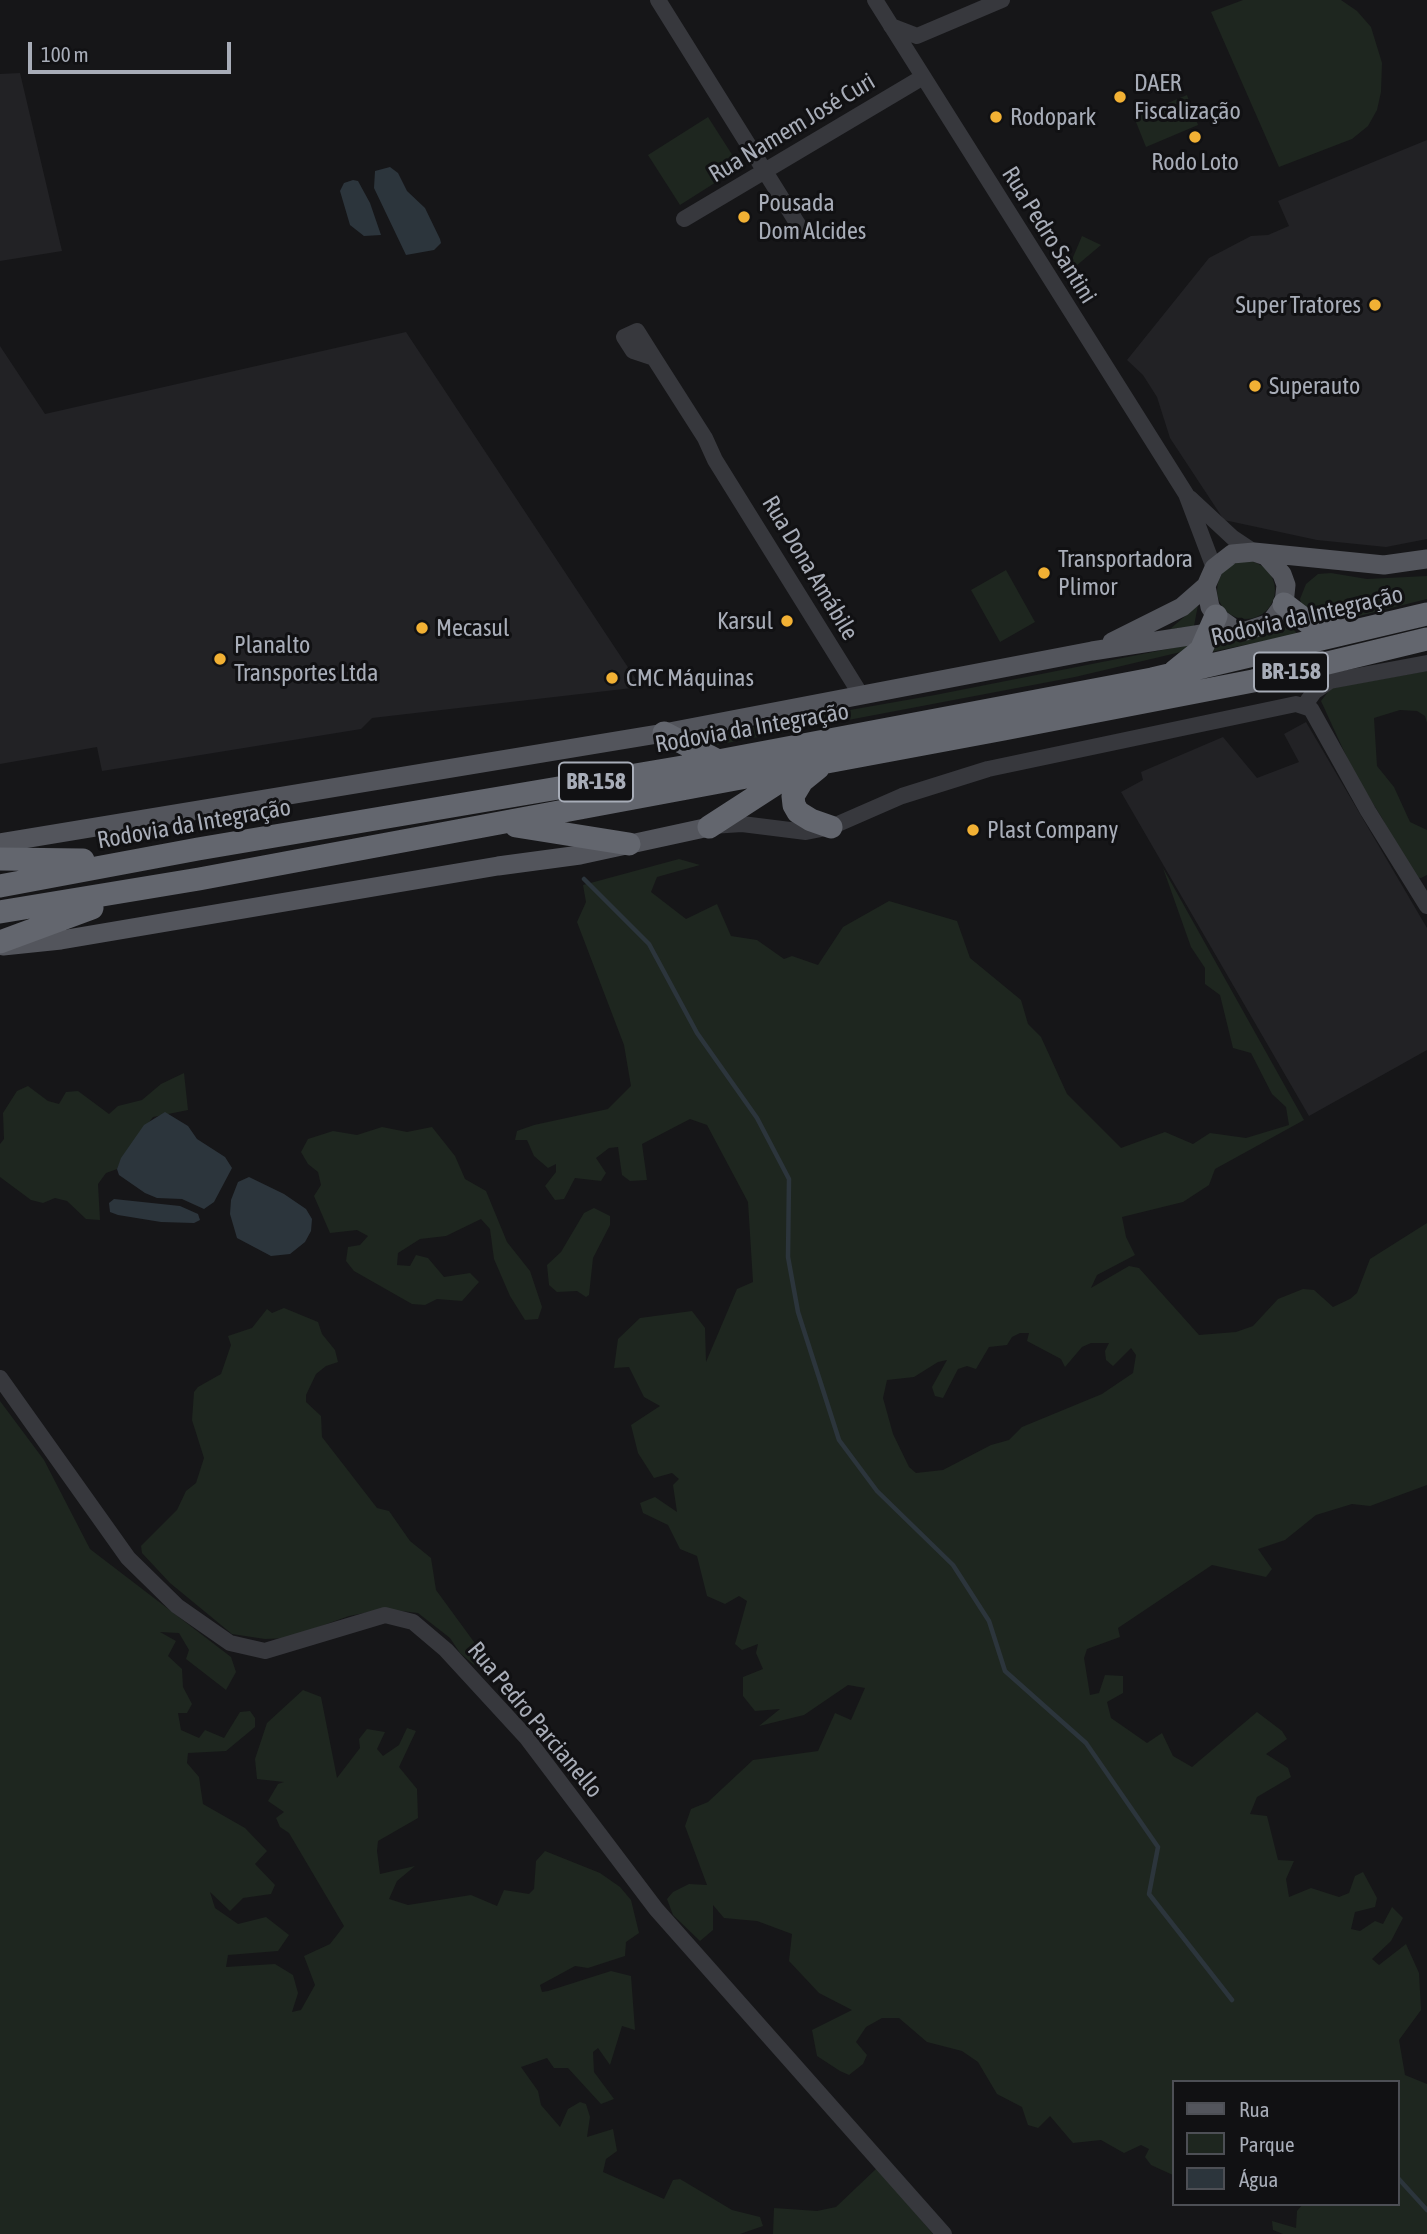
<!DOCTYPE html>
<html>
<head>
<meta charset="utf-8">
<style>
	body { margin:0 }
	#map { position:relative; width:1427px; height:2234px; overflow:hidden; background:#161618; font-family:"Asap Condensed",sans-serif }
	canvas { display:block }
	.legend { position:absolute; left:1172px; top:2080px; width:228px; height:126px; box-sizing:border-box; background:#111113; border:2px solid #4d4f55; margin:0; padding:9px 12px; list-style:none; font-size:21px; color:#a8adb8 }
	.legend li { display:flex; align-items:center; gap:14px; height:35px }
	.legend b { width:35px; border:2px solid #4d4f55 }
	.scale { position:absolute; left:28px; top:42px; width:203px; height:32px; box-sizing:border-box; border:4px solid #a8adb8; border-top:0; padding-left:9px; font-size:21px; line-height:24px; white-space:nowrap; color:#a8adb8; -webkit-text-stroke:5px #111113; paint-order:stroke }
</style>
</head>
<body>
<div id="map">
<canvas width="1427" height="2234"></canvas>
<ul class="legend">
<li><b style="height:9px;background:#53555c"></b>Rua</li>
<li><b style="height:19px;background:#1e261f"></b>Parque</li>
<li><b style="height:19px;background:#2c353c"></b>Água</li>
</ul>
<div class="scale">100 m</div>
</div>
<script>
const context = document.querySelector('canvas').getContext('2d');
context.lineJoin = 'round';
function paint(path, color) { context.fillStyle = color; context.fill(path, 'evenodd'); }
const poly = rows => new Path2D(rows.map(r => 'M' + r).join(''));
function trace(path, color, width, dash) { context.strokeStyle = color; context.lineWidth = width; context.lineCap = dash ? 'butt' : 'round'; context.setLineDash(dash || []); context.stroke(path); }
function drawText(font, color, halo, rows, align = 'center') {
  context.font = font + ' "Asap Condensed",sans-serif'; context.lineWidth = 6; context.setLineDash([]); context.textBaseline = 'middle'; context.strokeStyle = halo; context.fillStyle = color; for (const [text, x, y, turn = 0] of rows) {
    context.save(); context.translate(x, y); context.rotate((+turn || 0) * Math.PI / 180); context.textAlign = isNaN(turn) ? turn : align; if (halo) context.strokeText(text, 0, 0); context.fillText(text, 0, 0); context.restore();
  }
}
paint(poly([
	[20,73,62,251,0,261,0,74],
	[1427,140,1427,539,1386,547,1317,540,1224,520,1170,438,1157,397,1143,375,1127,360,1209,258,1251,236,1268,235,1289,226,1278,201],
	[406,332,641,687,372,718,361,729,102,771,97,747,0,764,0,346,45,414],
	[1306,722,1427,928,1427,1050,1309,1116,1121,792,1143,780,1141,772,1223,737,1257,778,1299,762,1284,734]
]), '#222225');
paint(poly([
	[1243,0,1341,0,1357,11,1371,27,1382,63,1381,92,1377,110,1368,126,1352,139,1279,167,1211,12],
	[1187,95,1198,125,1146,147,1134,117],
	[708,117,740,167,680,205,648,155],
	[1082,236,1101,245,1076,266,1071,262],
	'1217 590a29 29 0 1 1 58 0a29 29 0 1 1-58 0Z',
	[1006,570,1035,622,1000,642,971,590],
	[1331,573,1367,579,1427,576,1427,599,1331,623,1304,615,1300,599,1306,584,1318,574],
	[1198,605,1194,626,1170,629],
	[1283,620,1298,634,1206,653,1208,644,1266,635],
	[1188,645,1185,651,1075,677,711,746,691,738,935,695],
	[1427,671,1427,723,1425,716,1417,711,1400,710,1374,718,1377,766,1394,787,1410,822,1427,830,1427,875,1421,878,1412,877,1382,818,1354,773,1321,701,1331,688],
	[679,859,700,865,657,877,651,892,686,919,717,904,731,936,757,940,784,959,792,956,818,965,843,927,889,901,957,921,970,958,1021,1000,1028,1024,1041,1037,1067,1094,1121,1148,1165,1132,1193,1144,1210,1133,1246,1138,1289,1125,1286,1107,1272,1094,1251,1053,1233,1048,1220,995,1205,984,1205,968,1191,947,1163,868,1304,1120,1215,1169,1209,1185,1183,1202,1122,1217,1126,1237,1135,1255,1097,1275,1091,1288,1129,1266,1139,1268,1199,1335,1236,1332,1253,1326,1278,1299,1303,1289,1314,1290,1333,1307,1350,1299,1357,1293,1370,1259,1427,1223,1427,1485,1370,1506,1352,1504,1316,1515,1285,1540,1258,1549,1272,1569,1266,1577,1212,1565,1118,1628,1120,1637,1087,1649,1084,1658,1090,1695,1099,1693,1105,1675,1123,1676,1123,1693,1107,1702,1111,1718,1147,1743,1162,1733,1173,1756,1192,1767,1257,1712,1282,1731,1287,1739,1266,1754,1288,1768,1291,1777,1257,1797,1250,1814,1267,1816,1278,1860,1294,1861,1286,1879,1289,1897,1311,1888,1339,1897,1349,1893,1355,1876,1363,1872,1377,1898,1375,1907,1355,1912,1351,1929,1360,1931,1375,1921,1383,1924,1392,1907,1403,1918,1391,1941,1372,1959,1379,1965,1406,1944,1419,1973,1421,2010,1399,2040,1405,2075,1427,2084,1427,2234,1283,2234,1273,2230,1272,2221,1296,2228,1297,2211,1303,2204,1397,2204,1397,2082,1173,2082,1173,2175,1151,2165,1145,2157,1149,2149,1141,2145,1124,2153,1101,2140,1073,2143,1050,2116,1038,2128,1028,2125,1022,2107,997,2094,978,2062,962,2051,927,2042,899,2018,882,2018,866,2027,856,2042,867,2055,863,2064,849,2075,840,2071,817,2056,812,2030,852,2010,819,1993,789,1961,792,1934,757,1921,724,1918,713,1905,713,1930,700,1941,673,1915,667,1899,673,1892,689,1884,707,1885,685,1826,691,1809,708,1802,753,1760,818,1751,835,1713,851,1720,865,1688,848,1685,804,1715,759,1726,780,1709,755,1711,743,1696,743,1677,763,1669,756,1653,758,1644,742,1650,735,1644,747,1601,739,1596,725,1604,707,1596,697,1556,680,1549,668,1525,643,1513,640,1503,655,1497,677,1512,673,1485,679,1479,672,1473,654,1478,638,1453,631,1425,660,1406,644,1397,629,1367,614,1368,618,1339,640,1318,692,1311,705,1328,706,1362,737,1289,753,1282,748,1202,707,1125,690,1119,642,1144,647,1180,630,1181,622,1175,618,1147,609,1148,596,1158,606,1173,601,1181,575,1178,564,1199,555,1200,545,1186,556,1172,556,1164,548,1168,534,1156,527,1140,515,1140,517,1131,534,1125,608,1109,631,1086,624,1045,577,922,586,902,583,885],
	[1020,1333,1029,1333,1027,1341,1061,1359,1065,1367,1082,1347,1091,1343,1109,1343,1105,1351,1106,1360,1113,1366,1131,1348,1136,1355,1133,1373,1102,1394,1022,1427,1009,1440,991,1445,943,1470,916,1473,909,1467,893,1434,883,1398,887,1380,914,1377,938,1362,947,1360,932,1387,935,1396,943,1398,958,1369,967,1366,976,1369,989,1347,1007,1345,1012,1337],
	[184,1073,188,1110,153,1117,122,1158,117,1169,106,1173,98,1184,100,1220,86,1219,67,1201,55,1198,43,1203,31,1200,0,1177,0,1144,4,1139,3,1113,17,1091,28,1086,48,1101,59,1104,66,1092,78,1091,109,1114,118,1106,142,1100,161,1084],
	[382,1127,407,1132,432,1127,455,1156,465,1179,486,1191,507,1242,530,1271,542,1307,538,1319,525,1320,510,1296,494,1259,490,1229,481,1219,446,1236,420,1239,398,1253,397,1265,410,1266,416,1255,428,1258,444,1277,470,1273,479,1282,462,1301,437,1299,425,1305,412,1304,354,1271,346,1261,348,1247,360,1245,368,1236,357,1230,330,1233,314,1196,321,1185,318,1172,308,1164,301,1152,308,1139,333,1131,357,1135],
	[594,1208,610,1216,610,1225,593,1258,589,1295,586,1297,577,1291,557,1292,549,1285,547,1265,561,1252,584,1213],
	[284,1308,318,1322,322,1334,335,1350,338,1362,326,1366,316,1374,306,1395,306,1402,321,1416,322,1437,377,1508,389,1511,410,1541,431,1558,436,1590,485,1657,480,1663,480,1670,460,1653,450,1638,418,1613,385,1609,349,1616,288,1638,265,1639,232,1634,170,1583,142,1553,141,1546,177,1510,186,1491,196,1483,204,1458,192,1420,194,1392,198,1387,221,1374,231,1345,228,1336,252,1328,267,1309,272,1313],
	[0,1401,44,1460,90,1549,231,1657,236,1672,226,1690,186,1659,189,1650,179,1633,160,1632,176,1641,168,1656,182,1669,183,1687,192,1704,187,1713,178,1713,181,1730,199,1738,205,1730,224,1738,240,1712,250,1711,255,1718,255,1727,226,1751,188,1753,187,1763,199,1777,203,1804,245,1828,267,1851,255,1864,275,1885,271,1894,243,1898,230,1911,210,1892,215,1908,238,1924,266,1917,289,1935,278,1951,228,1955,226,1967,275,1964,293,1975,298,1993,292,2012,301,2010,315,1985,304,1956,330,1944,344,1926,289,1833,280,1827,276,1818,284,1812,268,1801,278,1784,284,1782,257,1779,255,1759,267,1723,303,1690,321,1697,337,1778,360,1748,359,1739,367,1729,385,1732,377,1749,383,1756,399,1745,407,1728,416,1731,399,1767,417,1789,418,1818,378,1841,377,1851,380,1874,415,1866,397,1881,389,1899,408,1905,471,1895,497,1906,504,1890,529,1894,534,1889,536,1861,545,1851,600,1873,620,1887,631,1900,639,1933,626,1942,625,1956,588,1968,575,1966,540,1985,542,1992,548,1991,611,1971,631,1976,635,2030,622,2026,610,2065,598,2048,593,2052,594,2072,614,2099,601,2104,568,2068,554,2068,547,2058,521,2067,538,2091,541,2105,560,2127,568,2109,580,2102,586,2104,590,2117,587,2137,613,2129,617,2151,606,2159,603,2172,664,2199,673,2180,680,2179,732,2210,760,2217,763,2226,740,2234,0,2234],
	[877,2168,933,2234,773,2234,774,2208,817,2211,836,2207]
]), '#1e261f');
paint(poly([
	[390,167,398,173,407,191,425,208,440,239,441,243,434,250,406,255,374,188,375,171],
	[353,180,358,181,370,203,381,235,364,236,350,225,340,191,344,183],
	[165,1112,188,1126,197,1139,225,1157,232,1168,214,1202,204,1209,182,1199,157,1198,145,1193,119,1175,117,1169,121,1158,144,1125],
	[249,1177,284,1194,306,1209,312,1219,311,1231,305,1242,290,1254,271,1256,237,1238,230,1214,231,1200,238,1182],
	[114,1199,180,1206,198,1214,200,1220,194,1223,161,1222,118,1215,110,1212,109,1203]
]), '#2c353c');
trace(poly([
	[584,879,649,944,697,1033,757,1118,789,1179,788,1257,798,1312,839,1440,877,1491,953,1565,989,1621,1005,1671,1086,1743,1158,1847,1149,1894,1232,2000],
	[1397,2177,1427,2210]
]), '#2c353c', 4.5);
trace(poly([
	[658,0,799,226],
	[875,0,1186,494,1214,568],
	[891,26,917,36,1002,0],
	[684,219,923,77],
	[654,358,633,351,624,337,637,331,654,358,705,438,715,460,861,695],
	[1190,498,1233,538,1254,552],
	[1304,706,1314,692,1330,681,1427,663],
	[711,826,742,824,806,832,831,827,902,796,988,769,1296,704,1311,709,1368,811,1427,906],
	[0,1378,128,1558,177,1606,230,1643,265,1651,385,1615,413,1622,446,1650,526,1737,656,1909,944,2234]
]), '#37383d', 16);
trace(poly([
	[1254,552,1266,556,1282,574,1286,585,1284,604,1270,623,1246,631,1234,629,1216,616,1210,607,1206,586,1214,568,1232,554,1254,552,1384,565,1427,559],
	[1112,642,1182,607,1206,586],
	[0,843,664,733,1092,651,1234,629],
	[3,946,61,940,498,866,580,855,709,827]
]), '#53555c', 19);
trace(poly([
	[1284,604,1309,623,1345,629],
	[1175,671,1201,650,1216,616],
	[664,733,718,761],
	[818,768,802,781,793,796,794,805,798,812,811,820,831,827],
	[516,826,629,844],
	[709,827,794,772],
	[0,859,83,860],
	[0,886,198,849,718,761,994,709,1152,679,1427,614],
	[0,912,199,879,1004,729,1253,681,1427,639],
	[0,942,92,908]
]), '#63666e', 23);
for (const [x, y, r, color] of [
	[1120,97,7,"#f2b134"],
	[996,117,7,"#f2b134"],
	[1195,137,7,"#f2b134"],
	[744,217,7,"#f2b134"],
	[1375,305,7,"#f2b134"],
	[1255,386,7,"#f2b134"],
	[1044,573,7,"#f2b134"],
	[787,621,7,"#f2b134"],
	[422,628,7,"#f2b134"],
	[220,659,7,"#f2b134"],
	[612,678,7,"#f2b134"],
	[973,830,7,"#f2b134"]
]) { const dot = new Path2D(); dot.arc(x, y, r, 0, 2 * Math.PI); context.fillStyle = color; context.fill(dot); trace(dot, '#111113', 2.5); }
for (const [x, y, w] of [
	[1291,672,74],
	[596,782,74]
]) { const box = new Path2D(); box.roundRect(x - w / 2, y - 19.5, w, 39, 5); context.fillStyle = '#111113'; context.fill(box); trace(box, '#a8adb8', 2); }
drawText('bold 23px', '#a8adb8', null, [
	["BR-158",1291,672],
	["BR-158",596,782]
]);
drawText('24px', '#a8adb8', '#111113', [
	["DAER",1134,83],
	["Fiscalização",1134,111],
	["Rodopark",1010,117],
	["Rodo Loto",1195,162,"center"],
	["Pousada",758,203],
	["Dom Alcides",758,231],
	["Super Tratores",1361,305,"right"],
	["Superauto",1269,386],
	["Transportadora",1058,559],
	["Plimor",1058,587],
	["Karsul",773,621,"right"],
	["Mecasul",436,628],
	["Planalto",234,645],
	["Transportes Ltda",234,673],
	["CMC Máquinas",626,678],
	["Plast Company",987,830]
], 'left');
drawText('24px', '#a8adb8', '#111113', [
	["Rua Namem José Curi",792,128,-31],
	["Rua Pedro Santini",1049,235,58],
	["Rua Dona Amábile",810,568,59],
	["Rodovia da Integração",1307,616,-13],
	["Rodovia da Integração",752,728,-10],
	["Rodovia da Integração",194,824,-10],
	["Rua Pedro Parcianello",535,1720,50]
]);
</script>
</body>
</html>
